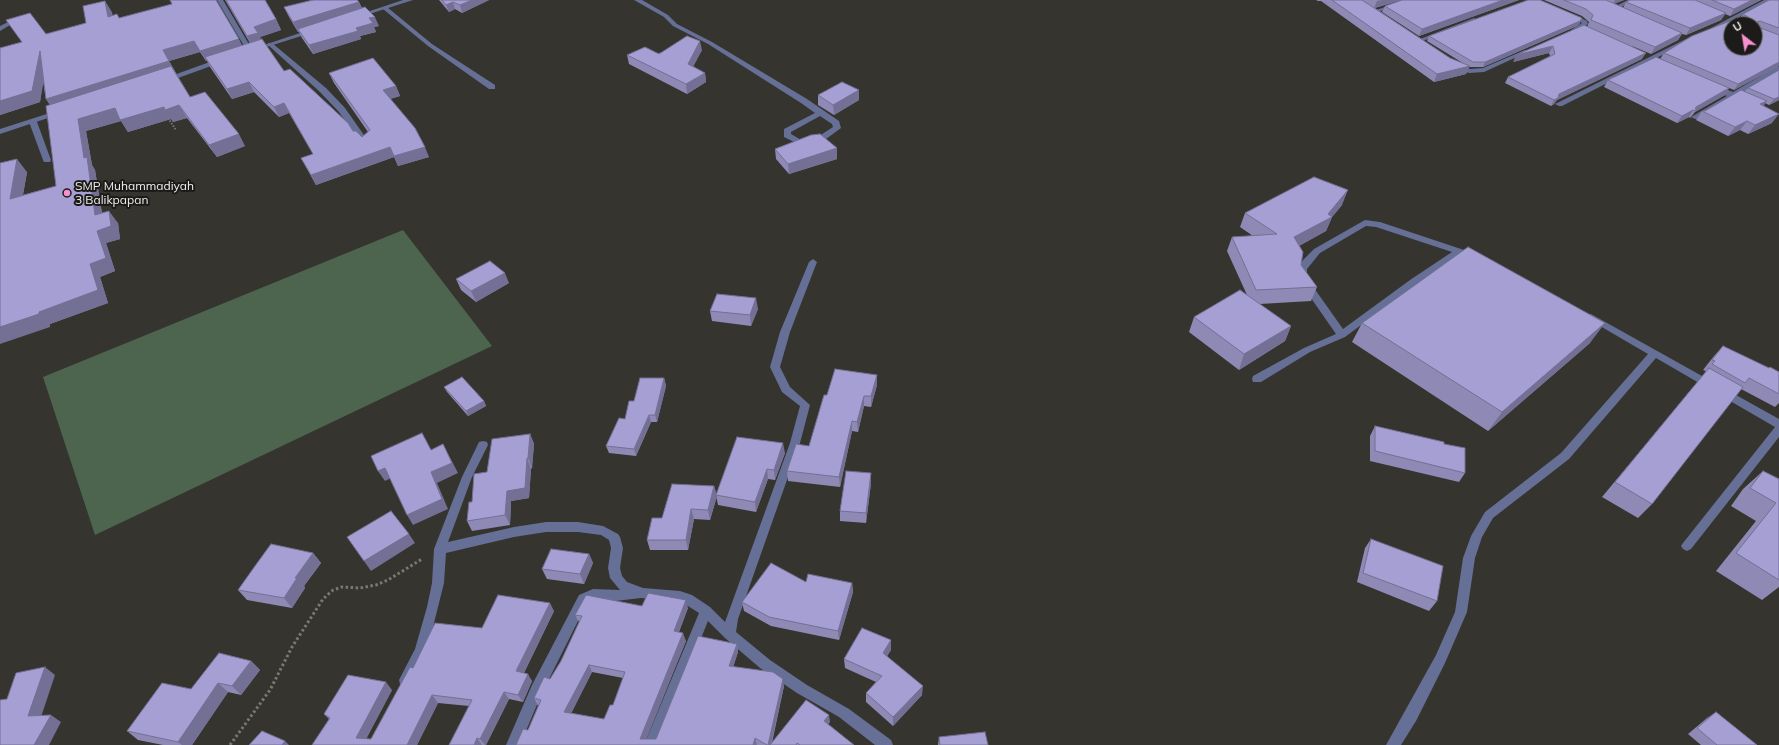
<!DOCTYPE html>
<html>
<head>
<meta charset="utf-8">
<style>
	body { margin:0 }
	#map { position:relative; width:1779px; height:745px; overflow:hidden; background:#35342e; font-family:Mulish,sans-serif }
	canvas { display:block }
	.north { position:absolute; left:1723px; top:16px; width:40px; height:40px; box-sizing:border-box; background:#1c1b19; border:1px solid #706f6d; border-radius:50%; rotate:329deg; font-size:11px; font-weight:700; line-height:16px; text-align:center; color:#efeeeb }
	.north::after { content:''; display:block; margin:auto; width:14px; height:18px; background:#f790ce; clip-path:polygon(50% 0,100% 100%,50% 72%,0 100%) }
</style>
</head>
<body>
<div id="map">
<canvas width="1779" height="745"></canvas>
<div class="north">U</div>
</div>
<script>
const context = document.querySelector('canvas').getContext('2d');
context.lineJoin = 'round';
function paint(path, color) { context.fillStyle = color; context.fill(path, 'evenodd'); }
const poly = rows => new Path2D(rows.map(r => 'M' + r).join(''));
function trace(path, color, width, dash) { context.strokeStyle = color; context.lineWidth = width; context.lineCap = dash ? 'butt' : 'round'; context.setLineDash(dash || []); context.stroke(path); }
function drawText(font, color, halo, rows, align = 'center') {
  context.font = font + ' Mulish,sans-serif'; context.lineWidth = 4; context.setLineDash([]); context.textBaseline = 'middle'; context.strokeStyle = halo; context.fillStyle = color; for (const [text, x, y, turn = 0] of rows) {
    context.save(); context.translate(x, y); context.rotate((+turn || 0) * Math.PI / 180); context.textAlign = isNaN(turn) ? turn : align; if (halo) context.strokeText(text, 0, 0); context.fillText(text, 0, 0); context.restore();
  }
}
paint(poly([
	[403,230,492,346,95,535,43,377]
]), '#4d654f');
trace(poly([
	[168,118,176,130]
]), '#797873', 2, [1.5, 1.5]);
trace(poly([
	[230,745,270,690,292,647,323,599,333,590,342,587,360,588,376,585,388,580,422,559]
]), '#797873', 3, [2.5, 2.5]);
paint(poly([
	[1365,220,1380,222,1464,250,1474,252,1475,254,1471,257,1464,256,1456,257,1416,284,1345,337,1310,352,1261,382,1253,382,1252,379,1253,376,1304,348,1336,334,1297,278,1297,269,1303,260,1314,249,1365,220],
	[1366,226,1376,227,1452,252,1410,280,1343,329,1307,278,1307,269,1320,253,1366,226],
	[1591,314,1779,419,1779,437,1691,549,1687,551,1683,549,1681,546,1683,543,1775,427,1656,358,1569,459,1561,459,1560,456,1561,453,1648,354,1588,319,1586,317,1588,315,1591,314]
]), '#666f95');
paint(poly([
	[217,0,223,0,253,51,252,52,247,51,217,0],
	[634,0,642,0,668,15,677,24,712,42,807,99,839,121,841,128,822,142,802,146,784,137,784,129,815,113,801,103,708,44,673,26,664,17,634,0],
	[820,116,832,124,833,127,816,138,803,141,791,134,791,132,820,116],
	[1406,0,1416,0,1375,13,1370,12,1406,0],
	[1628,0,1636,0,1615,10,1610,9,1628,0],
	[1764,0,1772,0,1716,29,1711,28,1764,0],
	[383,7,387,7,432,44,495,85,495,89,489,89,428,46,383,9,383,7],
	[1567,13,1571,13,1587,21,1588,24,1575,32,1571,32,1571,30,1582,23,1567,15,1567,13],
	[1474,18,1477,20,1476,21,1420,42,1415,41,1474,18],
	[12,20,17,21,0,31,0,26,12,20],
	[1694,35,1697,37,1696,38,1562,106,1559,106,1555,104,1694,35],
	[268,43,272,43,326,88,345,108,366,138,365,140,359,140,339,112,320,92,268,45,268,43],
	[1525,50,1530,51,1484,72,1469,73,1453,66,1457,64,1470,69,1483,68,1525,50],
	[1776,67,1779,67,1779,72,1739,95,1748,98,1748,102,1742,102,1734,98,1698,119,1695,119,1691,117,1727,96,1712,90,1712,86,1718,86,1733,92,1776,67],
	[30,120,36,120,37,122,51,160,50,162,44,162,43,160,29,122,30,120],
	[813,259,817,262,790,332,780,367,790,387,810,405,800,443,738,619,736,632,770,660,807,685,849,709,891,740,893,745,875,745,839,717,797,693,760,668,725,638,708,621,658,745,644,745,699,613,680,601,641,598,615,601,594,599,587,603,542,693,520,745,506,745,532,685,579,595,593,589,620,590,610,578,608,568,611,548,609,540,601,535,578,532,546,532,514,537,446,553,444,583,427,651,410,684,405,686,400,684,399,680,415,649,427,607,432,583,434,549,462,477,479,442,483,441,487,442,488,445,472,477,448,542,514,527,546,522,578,522,603,526,618,534,620,537,623,548,620,568,622,576,627,582,643,588,680,591,692,595,710,607,725,622,790,443,800,406,782,392,770,367,780,332,809,262,813,259],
	[1565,452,1569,453,1570,456,1569,459,1493,518,1482,537,1475,558,1467,612,1445,663,1416,721,1401,745,1386,745,1436,655,1455,612,1463,558,1471,536,1485,512,1561,453,1565,452]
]), '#666f95');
paint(poly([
	[403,0,413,0,360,17,355,16,403,0],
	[312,29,315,31,314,32,257,50,252,49,312,29],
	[218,59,225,61,167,82,160,80,218,59],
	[56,111,59,111,63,113,0,134,0,129,56,111]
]), '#666f95');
paint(poly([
	[225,0,265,0,276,19,281,30,260,37,261,40,284,71,353,131,362,137,368,132,334,83,329,73,396,86,400,96,390,99,429,157,398,166,394,157,316,185,301,158,313,154,289,113,279,117,254,92,232,99,210,67,207,61,206,61,200,52,169,61,190,97,245,146,217,157,187,118,173,122,171,119,128,132,121,121,86,131,92,165,95,170,102,213,118,223,120,239,106,243,115,271,100,277,108,303,50,324,50,327,0,163,27,172,23,195,56,186,50,105,46,99,43,81,40,102,0,115,0,48,22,42,6,20,46,34,86,23,112,12,112,15,119,18,242,46,250,43],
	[439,0,489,0,462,13,455,9,449,12],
	[1316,0,1401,0,1375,8,1450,58,1466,65,1427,41,1429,36,1580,23,1577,26,1483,67,1469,67,1466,74,1434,82,1321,1,1318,1],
	[1519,0,1419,36,1382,12,1385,6],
	[1544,0,1624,0,1614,4,1623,8,1626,2,1630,0,1761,0,1730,16,1725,14,1721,20,1686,35,1682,34,1678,40,1651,54,1632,46,1642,59,1557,100,1554,104,1551,106,1505,83,1508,77,1550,56,1549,53,1513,62,1587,27,1589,22,1582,16],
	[1779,0,1779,66,1734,90,1729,88,1725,95,1695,112,1690,118,1689,117,1677,123,1604,87,1608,80,1660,59,1664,53,1740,19,1743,14],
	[359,2,362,8,379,26,374,27,376,32,360,36,361,39,313,54,302,38,299,32,298,32,289,17,284,7],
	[702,50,693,66,705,73,706,82,687,94,629,64,627,55],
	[1748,88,1779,100,1769,105,1765,103,1763,106,1772,123,1748,134,1740,130,1728,136,1696,120,1702,111,1705,111,1745,91],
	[818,95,859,100,834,115,818,105],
	[837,148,837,159,789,174,776,159,775,149],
	[1342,205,1332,217,1326,231,1299,246,1301,265,1317,287,1311,301,1260,304,1291,326,1285,341,1239,370,1189,332,1194,317,1247,295,1227,251,1232,237,1253,236,1240,227,1245,213],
	[456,279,509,283,476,302,461,290],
	[758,309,751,326,712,321,710,311],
	[1362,323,1590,343,1488,431,1352,342],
	[1723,346,1769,368,1779,372,1779,403,1775,407,1741,389,1652,504,1638,518,1602,497,1703,375,1706,371,1703,370,1714,356],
	[664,378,666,386,657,422,651,422,636,456,609,453,606,446,625,419,634,401],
	[877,385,871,407,864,406,858,432,852,431,840,487,788,481,787,471,809,446,827,395],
	[444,387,484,401,486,406,468,416,447,392],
	[1375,426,1444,444,1465,473,1459,482,1370,461,1370,436],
	[530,434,534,444,532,468,531,469,529,498,511,501,510,525,472,531,467,521,472,502],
	[785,453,775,480,768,479,756,512,718,505,716,495],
	[1763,471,1779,479,1779,587,1762,600,1716,571,1756,521,1731,506,1743,489],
	[871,483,866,523,840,521,840,511],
	[714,486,717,496,710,520,694,519,688,550,650,550,647,540,662,518],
	[1371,539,1437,601,1429,611,1357,582,1365,548],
	[313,553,321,563,304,586,305,588,292,608,247,600,238,590],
	[589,554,593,563,584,584,547,579,542,569],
	[852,583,853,592,839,640,771,626,744,611,742,602],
	[642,606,688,608,679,632,686,641,646,739,656,739,737,644,738,652,733,667,784,686,772,743,830,722,828,724,854,745,516,745,528,730,538,706,534,698,550,679,561,661,579,622,575,615],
	[592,672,623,678,613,705,604,719,571,713],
	[554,611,524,673,532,681,523,702,509,699,486,745,449,745,469,706,438,703,417,745,312,745,329,719,324,714,392,690,366,739,371,739,413,668,482,628],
	[891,650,887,656,922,695,893,726,866,702,866,693,876,682,845,668,844,659],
	[251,661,260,670,241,695,228,692,192,745,163,745,138,740,127,731,191,689],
	[1716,712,1757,745,1701,745,1688,734,1707,718],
	[939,737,988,745,938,745]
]), '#8f89b5');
paint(poly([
	[472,0,489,0,462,13,460,5],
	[1381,0,1401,0,1374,8,1377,1],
	[1503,0,1519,0,1419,36,1422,29],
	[1615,0,1624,0,1613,4],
	[1752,0,1761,0,1730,16,1734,9],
	[105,1,112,12,115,27,108,17],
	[359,2,363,11,298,29,299,32,298,32,293,22],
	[453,2,455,9,449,12,446,5],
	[1726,13,1721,20,1686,35,1690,28],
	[375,17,379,26,374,27,376,32,360,36,361,39,313,54,309,45,356,28,369,18],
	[1582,18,1580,23,1577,26,1483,67,1485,62],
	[276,19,281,30,260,37,263,43,252,47,247,36,254,27],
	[1682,33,1678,40,1651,54,1655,47],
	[239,39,244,49,205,57,207,61,206,61,200,51],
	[194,41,200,52,169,61,163,50],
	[700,41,702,50,690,73,688,64],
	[1553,46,1549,53,1513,62,1516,55],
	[40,51,47,62,40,102,0,115,0,101],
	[1646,53,1642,59,1557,100,1554,104,1551,106,1554,100,1559,94],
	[169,61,175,71,54,110,46,99],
	[1779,62,1779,66,1734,90,1738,84],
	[1470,66,1466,74,1434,82,1437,74],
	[705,73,706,82,687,94,686,84],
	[249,82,254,92,232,99,227,89],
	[396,86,400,96,387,100,383,90],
	[1729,88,1725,95,1695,112,1696,107],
	[859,90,859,100,834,115,833,105],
	[1779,97,1779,100,1769,105,1774,99],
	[1767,101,1761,110,1760,104],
	[284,103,289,113,279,117,274,107],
	[179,105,187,118,173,122,171,119,128,132,121,121,86,131,92,165,95,170,104,227,95,215,84,158,78,119,115,108,164,107],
	[1693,110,1689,117,1677,123,1682,116],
	[1779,114,1772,123,1748,134,1755,125],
	[1747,121,1740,130,1728,136,1735,127],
	[239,134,245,146,217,157,209,145],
	[390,147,394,157,316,185,311,175],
	[425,147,429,157,398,166,394,156],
	[837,148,837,159,789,174,788,164],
	[17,159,27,172,20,211,10,199],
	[1348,190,1342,205,1332,217,1326,231,1289,251,1294,237,1328,214],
	[109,211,118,223,120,239,106,243,115,271,100,277,108,303,50,324,50,327,0,344,0,327,39,312,90,264,97,231],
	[505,273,509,283,476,302,471,291],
	[756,298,758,309,751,326,750,315],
	[1605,323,1590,343,1488,431,1502,412],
	[1291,326,1285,341,1239,370,1244,354],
	[877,375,877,385,871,407,871,396],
	[664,378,666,386,657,422,655,415],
	[864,396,864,406,858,432,857,422],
	[484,401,486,406,468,416,466,411],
	[649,415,651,422,636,456,634,449],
	[852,421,852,431,840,487,839,477],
	[530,434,534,444,532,468,528,458],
	[783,443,785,453,775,480,774,470],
	[443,444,458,473,437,483,448,509,413,525,407,515,431,472],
	[527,458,531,469,529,498,511,501,510,525,505,515,507,491],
	[385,468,391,478,385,481,378,471],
	[767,469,768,479,756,512,755,502],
	[871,473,871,483,866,523,866,513],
	[714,486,717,496,710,520,708,510],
	[691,509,694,519,688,550,686,540],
	[409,534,415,543,371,571,364,561],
	[313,553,321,563,304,586,305,588,292,608,284,598,295,578],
	[589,554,593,563,584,584,580,574],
	[852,583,853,592,839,640,838,631],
	[686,600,688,608,676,639,674,631],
	[550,603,554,611,521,679,516,671],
	[683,633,686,641,644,745,640,739],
	[891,640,891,650,883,662,883,653],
	[737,644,738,652,731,674,729,666],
	[251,661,260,670,241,695,232,686],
	[589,665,592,672,568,720,564,712],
	[45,667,55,675,39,723,28,716],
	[528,674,532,681,523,702,518,695],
	[783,679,784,686,771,745,768,745],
	[386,682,392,690,363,745,356,738],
	[218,683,228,692,192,745,182,745,178,742],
	[923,686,922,695,893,726,893,717],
	[504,692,509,699,486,745,485,745,480,739],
	[432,695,438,703,417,745,407,745],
	[51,715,61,722,49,745,34,745],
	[829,715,830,722,825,728,824,721],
	[477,738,482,745,474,745],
	[755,738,757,745,753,745],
	[285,741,289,745,282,745]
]), '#746f94');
const building = poly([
	[170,0,216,0,239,39,200,51,194,41,163,50,169,61,46,99,40,51,32,91,0,101,0,48,22,42,6,20,30,13,46,34,86,23,83,6,105,1,108,17,117,14,119,18,172,4,170,0],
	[226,0,265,0,276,19,254,27,258,33,247,36,226,0],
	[313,0,357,0,359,2,293,22,284,7,313,0],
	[442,0,472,0,460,5,453,2,446,5,442,0],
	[1332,0,1362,0,1450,58,1470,66,1437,74,1332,0],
	[1402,0,1503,0,1422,29,1385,6,1402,0],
	[1528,0,1540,0,1582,18,1580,21,1485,62,1473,62,1429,36,1528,0],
	[1564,0,1606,0,1682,33,1655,47,1591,20,1593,15,1586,9,1564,0],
	[1630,0,1695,0,1726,13,1690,28,1626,2,1630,0],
	[1712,0,1752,0,1734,9,1712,0],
	[1769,0,1779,0,1779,28,1760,21,1757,22,1758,27,1779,35,1779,62,1738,84,1664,53,1692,36,1735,19,1748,19,1748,17,1743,14,1769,0],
	[1731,24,1755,24,1755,48,1731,48,1731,24],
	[365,7,375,17,369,18,373,23,356,28,358,31,309,45,298,29,365,7],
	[1584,25,1646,53,1559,94,1558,98,1554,100,1508,77,1555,54,1553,46,1516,55,1584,25],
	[687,36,700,41,688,64,705,73,686,84,627,55,645,47,659,54,687,36],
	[262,39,284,71,290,69,348,123,353,131,356,131,362,137,370,130,329,73,373,58,396,86,383,90,415,128,425,147,394,156,390,147,311,175,301,158,313,154,284,103,274,107,249,82,227,89,205,57,262,39],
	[1656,57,1729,88,1696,107,1695,111,1693,110,1682,116,1608,80,1656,57],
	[171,66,190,97,205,92,239,134,209,145,179,105,165,110,164,107,120,120,115,108,78,119,84,158,87,157,95,215,109,211,111,226,97,231,106,258,90,264,98,290,39,312,39,314,0,327,0,163,17,159,10,199,56,186,46,106,171,66],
	[1779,70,1779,97,1774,99,1748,88,1779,70],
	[842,82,859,90,833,105,818,95,842,82],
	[1741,90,1767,101,1760,104,1779,114,1755,125,1747,121,1735,127,1702,111,1705,111,1741,90],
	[820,134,837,148,788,164,775,149,811,135,820,134],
	[1314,177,1348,190,1328,214,1332,217,1294,237,1303,252,1301,265,1317,287,1256,290,1232,237,1277,234,1245,213,1314,177],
	[1468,247,1605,323,1502,412,1362,323,1468,247],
	[490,261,505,273,471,291,456,279,490,261],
	[1240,290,1291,326,1244,354,1194,317,1240,290],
	[717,294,756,298,750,315,710,311,717,294],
	[1723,346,1769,368,1770,367,1779,372,1779,394,1749,378,1745,383,1712,364,1715,361,1712,360,1723,346],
	[1709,368,1743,387,1652,504,1615,482,1709,368],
	[835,369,877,375,871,396,864,396,857,422,852,421,839,477,787,471,796,444,809,446,824,395,827,395,835,369],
	[462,377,484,401,466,411,444,387,462,377],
	[640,378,664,378,655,415,649,415,634,449,606,446,619,418,625,419,629,401,634,401,640,378],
	[1375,426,1444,442,1444,444,1465,448,1465,473,1375,451,1375,426],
	[422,433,431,450,443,444,452,463,431,472,442,499,407,515,385,468,378,471,371,456,422,433],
	[530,434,528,458,527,458,525,488,507,491,505,515,467,521,469,502,472,502,474,474,487,472,492,439,530,434],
	[737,437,783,443,774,470,767,469,755,502,716,495,737,437],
	[846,471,871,473,866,513,840,511,846,471],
	[1763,471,1779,479,1779,580,1736,553,1776,503,1750,488,1763,471],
	[672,484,714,486,708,510,691,509,686,540,647,540,652,518,662,518,672,484],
	[391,511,409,534,364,561,347,537,391,511],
	[1371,539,1443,566,1437,601,1363,573,1371,539],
	[271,544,313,553,295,578,297,578,284,598,238,590,255,566,271,544],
	[551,549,589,554,580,574,542,569,551,549],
	[771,563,806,582,808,574,852,583,838,631,769,617,742,602,771,563],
	[648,593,686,600,674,631,683,633,640,739,656,739,698,636,737,644,729,666,773,672,783,679,768,745,767,745,755,738,753,745,516,745,523,729,528,730,541,700,534,698,544,677,550,679,561,661,582,616,575,615,586,595,642,606,648,593],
	[589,665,625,672,613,705,610,705,604,719,564,712,589,665],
	[498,595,550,603,516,671,528,674,518,695,504,692,480,739,477,738,474,745,449,745,472,700,432,695,407,745,312,745,330,718,324,714,348,675,386,682,356,738,371,739,410,667,413,668,435,623,482,628,498,595],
	[862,628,891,640,883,653,923,686,893,717,866,693,882,676,844,659,862,628],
	[219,653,251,661,232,686,218,683,178,742,127,731,162,683,191,689,219,653],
	[45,667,28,716,51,715,34,745,0,745,0,700,7,699,16,673,45,667],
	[806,700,829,715,824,721,854,745,800,745,797,743,796,745,770,745,806,700],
	[1716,712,1757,745,1717,745,1697,728,1716,712],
	[262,731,285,741,282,745,249,745,262,731],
	[985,732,988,745,940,745,939,737,985,732]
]);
paint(building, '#a69fd3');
trace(building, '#746f94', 1);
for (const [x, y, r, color] of [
	[67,193,4,"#f790ce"]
]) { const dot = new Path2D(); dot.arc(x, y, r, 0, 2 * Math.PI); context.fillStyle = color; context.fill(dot); trace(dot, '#1c1b19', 1.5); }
drawText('12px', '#efeeeb', '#1c1b19', [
	["SMP Muhammadiyah",75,186],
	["3 Balikpapan",75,200]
], 'left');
</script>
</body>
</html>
